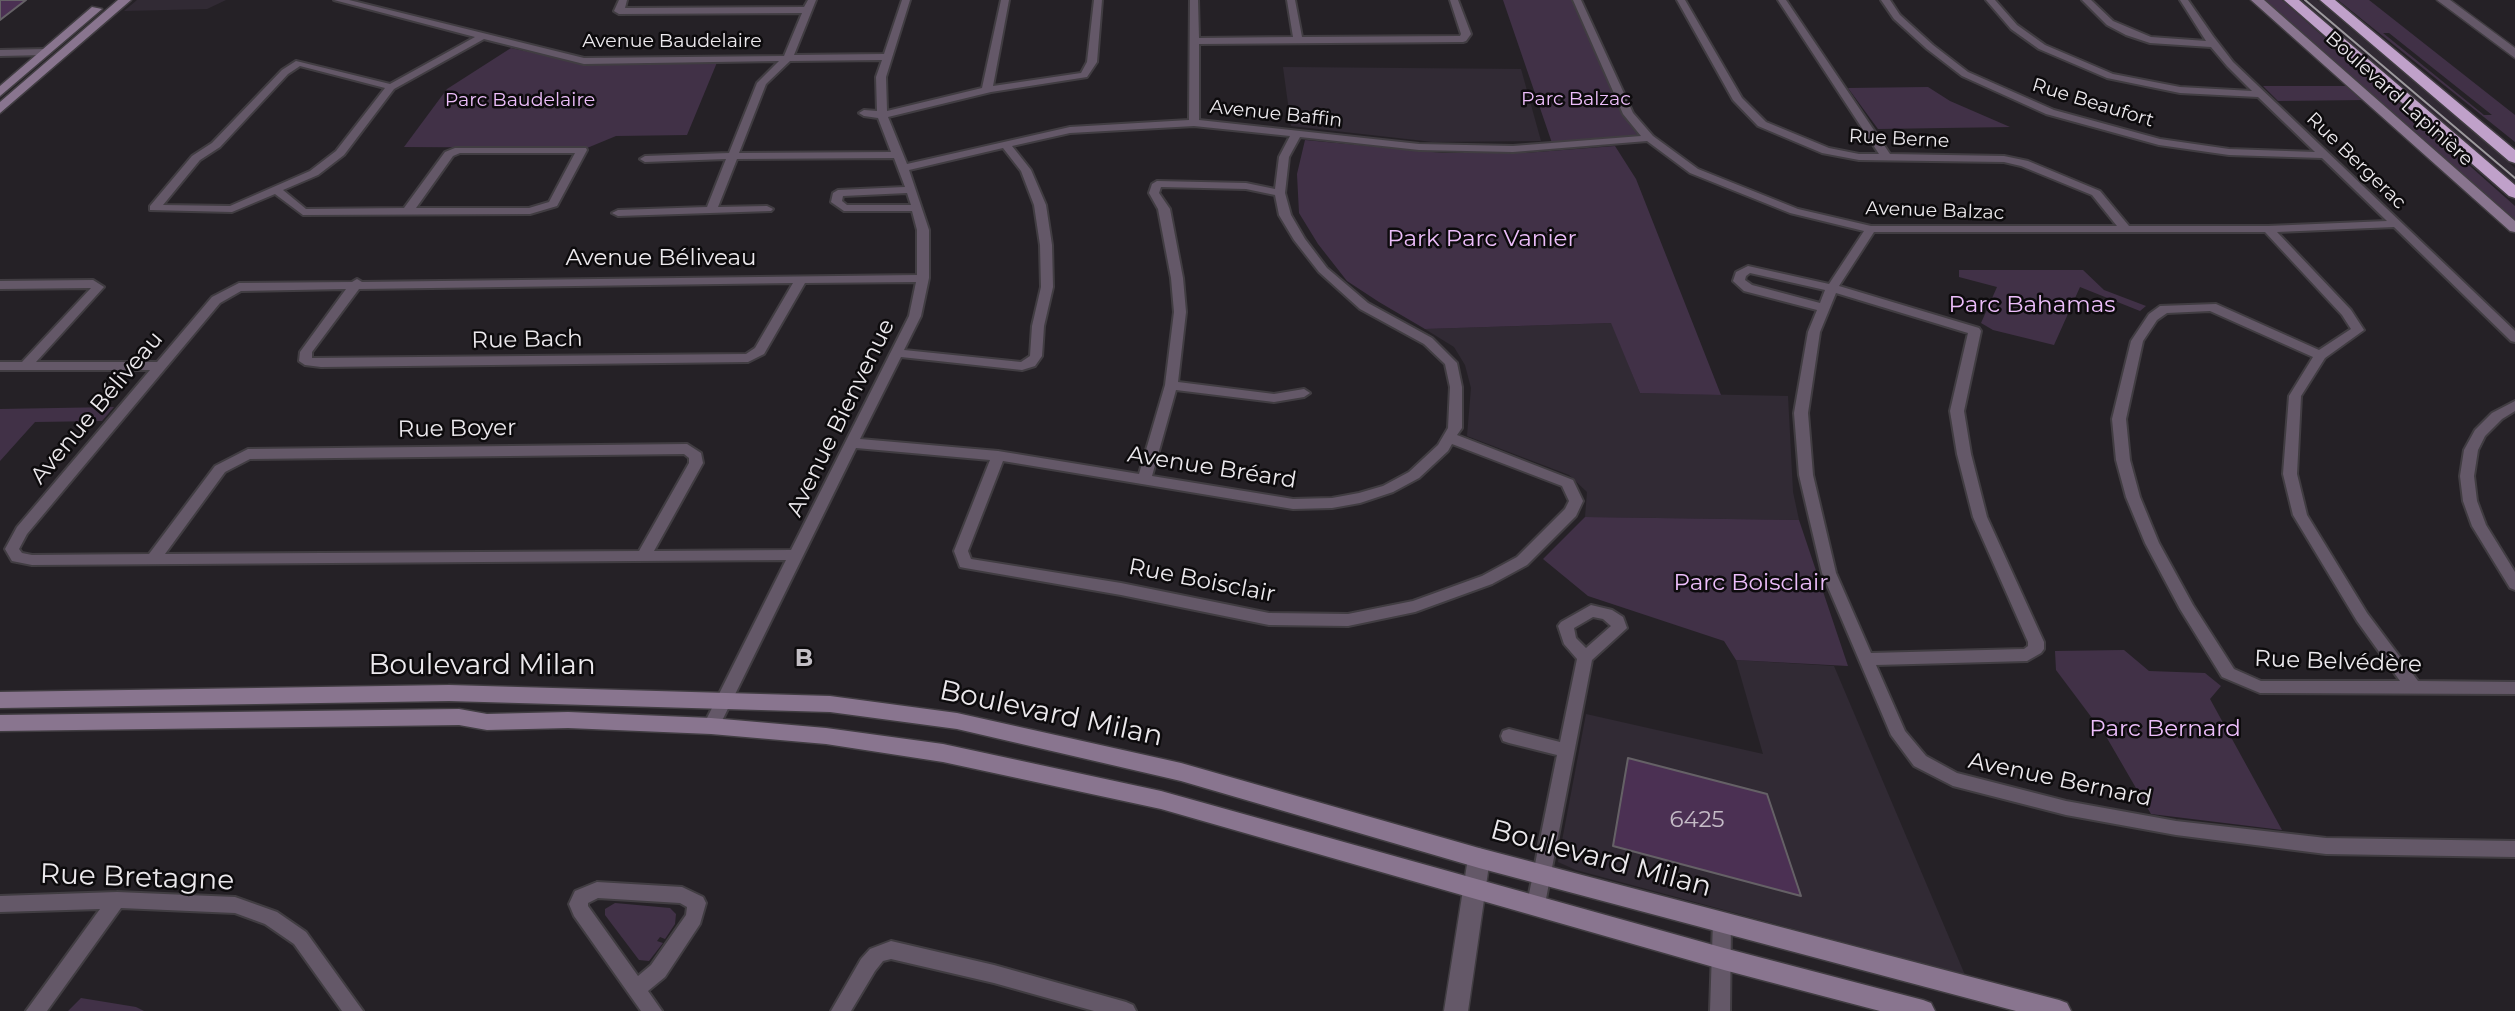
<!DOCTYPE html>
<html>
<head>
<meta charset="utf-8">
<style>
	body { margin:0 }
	canvas { display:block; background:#252126 }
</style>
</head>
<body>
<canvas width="2515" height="1011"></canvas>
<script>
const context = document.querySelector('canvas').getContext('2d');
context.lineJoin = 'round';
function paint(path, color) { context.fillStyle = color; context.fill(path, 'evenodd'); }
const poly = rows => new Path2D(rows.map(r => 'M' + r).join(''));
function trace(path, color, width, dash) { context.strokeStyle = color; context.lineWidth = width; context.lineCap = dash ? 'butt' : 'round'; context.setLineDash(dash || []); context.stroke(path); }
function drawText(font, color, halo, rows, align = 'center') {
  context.font = font + ' Montserrat,sans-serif'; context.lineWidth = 5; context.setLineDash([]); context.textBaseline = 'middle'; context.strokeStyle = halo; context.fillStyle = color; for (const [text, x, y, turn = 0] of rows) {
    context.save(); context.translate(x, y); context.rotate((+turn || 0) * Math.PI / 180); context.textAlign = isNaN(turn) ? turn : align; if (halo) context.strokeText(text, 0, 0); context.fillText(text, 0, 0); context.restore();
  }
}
paint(poly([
	[137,0,226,0,207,9,124,11],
	[2300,0,2317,0,2479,137,2515,168,2515,183],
	[1283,67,1521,69,1541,141,1433,142,1291,126],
	[1612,323,1640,393,1788,396,1793,492,1799,520,1585,517,1587,492,1569,475,1467,436,1471,388,1465,365,1454,347,1425,329],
	[1736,660,1834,666,1965,975,1576,870,1558,862,1586,714,1763,754]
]), '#312a34');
paint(poly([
	[1503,0,1574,0,1625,117,1638,135,1552,143],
	[2263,0,2282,0,2343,54,2339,54,2347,57,2515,206,2515,221],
	[2338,0,2369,0,2515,115,2515,142],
	[2383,33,2389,33,2492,115,2484,115],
	[511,48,581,63,718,60,687,135,616,136,587,148,404,147,447,89],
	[2263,86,2348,86,2364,100,2278,101],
	[1928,87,1950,101,2010,127,1878,129,1848,88],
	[1305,140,1443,153,1524,153,1615,146,1636,179,1721,395,1640,393,1611,323,1425,329,1379,302,1347,281,1318,244,1299,213,1297,174],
	[1959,270,2083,270,2104,290,2146,306,2140,311,2080,287,2054,345,1993,330,1981,323,1997,287,1959,277],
	[114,407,102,421,35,422,0,461,0,409],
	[1585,517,1799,520,1848,666,1736,660,1724,641,1588,596,1543,559],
	[2124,650,2149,671,2205,673,2221,686,2210,699,2282,830,2151,814,2107,738,2056,670,2055,651],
	[615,903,670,908,676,914,675,924,665,939,660,937,657,941,663,943,649,961,639,960,605,915,605,909],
	[81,998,136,1007,144,1011,68,1011]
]), '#413147');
const building = poly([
	[0,0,26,0,0,20,0,0],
	[1628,758,1767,794,1801,896,1613,846,1628,758]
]);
paint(building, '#4b3053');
trace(building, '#656166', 2);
const minor = poly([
	[334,0,349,0,584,58,784,56,802,13,619,14,614,11,619,0,627,0,625,8,804,7,808,0,816,0,794,55,884,54,902,0,910,0,886,77,887,111,982,88,1001,0,1009,0,993,86,1081,73,1087,62,1094,0,1102,0,1097,62,1087,77,991,92,888,117,907,164,1070,127,1189,120,1190,0,1198,0,1199,38,1293,37,1287,0,1295,0,1302,37,1460,36,1461,34,1450,0,1458,0,1471,34,1466,41,1463,42,1199,44,1199,120,1419,144,1513,146,1641,136,1623,114,1573,0,1581,0,1633,113,1653,136,1698,169,1798,209,1871,226,2117,226,2092,195,2021,166,2004,162,1859,160,1822,153,1758,126,1733,100,1677,0,1685,0,1742,98,1766,122,1829,148,1859,154,1879,154,1778,0,1786,0,1890,154,2004,156,2028,161,2100,191,2129,226,2268,226,2387,221,2322,158,2229,155,2159,145,2046,114,1962,76,1927,49,1894,19,1881,0,1890,0,1900,15,1933,45,1968,72,2054,110,2160,139,2229,149,2315,152,2258,97,2180,93,2107,78,2039,49,2011,29,1986,0,1995,0,2017,25,2045,45,2113,74,2180,87,2252,91,2227,66,2211,47,2150,43,2126,35,2107,25,2082,0,2091,0,2113,21,2151,37,2206,41,2180,0,2188,0,2213,36,2233,62,2515,331,2515,342,2511,341,2394,227,2277,232,2351,310,2364,330,2325,358,2301,396,2297,474,2307,515,2367,613,2418,681,2515,682,2515,694,2260,693,2222,677,2180,609,2145,543,2126,497,2116,460,2112,419,2131,341,2149,314,2160,306,2216,304,2319,350,2351,329,2342,315,2265,232,1874,232,1839,286,1979,328,1981,331,1964,411,1971,454,1987,517,2044,642,2044,649,2041,653,2027,661,1876,665,1905,731,1926,756,1957,773,2066,801,2176,821,2326,838,2515,841,2515,857,2326,854,2176,835,2066,815,1953,786,1914,766,1891,735,1822,573,1799,475,1794,413,1808,332,1817,310,1744,291,1733,281,1736,272,1748,266,1829,284,1864,231,1790,213,1690,173,1647,141,1513,152,1419,150,1300,137,1289,157,1285,193,1291,215,1305,239,1327,268,1368,303,1432,338,1457,363,1462,387,1462,428,1457,435,1573,480,1583,501,1576,516,1527,565,1492,584,1415,612,1348,626,1269,625,1121,595,965,568,960,567,954,551,990,460,856,448,717,731,711,733,705,731,703,726,786,560,32,565,12,561,5,549,17,527,150,370,0,370,0,362,22,362,91,288,0,289,0,281,93,280,104,287,36,362,157,362,212,297,239,283,352,282,357,279,362,282,917,275,917,230,912,211,844,211,831,202,833,193,838,190,905,187,894,158,737,159,718,207,767,206,773,209,771,211,618,216,612,213,618,210,707,207,726,159,645,162,640,159,645,156,729,153,757,83,779,61,584,64,484,39,394,89,344,155,318,175,283,190,306,209,404,208,445,152,455,148,586,148,587,150,557,206,530,214,303,215,275,194,232,212,150,210,150,206,192,156,212,143,282,70,296,61,390,84,475,37,334,0],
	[882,60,876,77,877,111,864,110,859,113,864,116,878,118,891,152,739,153,766,84,790,61,882,60],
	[300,66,385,88,336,151,310,171,230,206,163,205,200,160,220,147,288,74,300,66],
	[1194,126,1290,136,1279,157,1275,189,1246,183,1157,181,1152,184,1149,193,1158,209,1171,278,1174,312,1165,385,1139,474,998,451,860,439,901,357,1022,370,1035,366,1042,356,1044,326,1053,287,1052,245,1046,205,1031,170,1012,146,1070,133,1194,126],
	[1003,148,1021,171,1034,205,1040,245,1041,287,1032,326,1030,356,1021,362,904,350,921,316,929,278,929,230,909,170,1003,148],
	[460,153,575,153,549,202,529,208,416,208,453,156,460,153],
	[1161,187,1246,189,1275,195,1279,215,1294,240,1319,272,1360,309,1424,344,1445,364,1450,387,1448,428,1438,445,1409,472,1383,486,1359,493,1332,498,1293,499,1152,476,1176,390,1274,402,1304,397,1310,393,1304,389,1274,394,1178,382,1186,312,1183,278,1170,209,1159,193,1161,187],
	[907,193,911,205,847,205,842,201,843,196,907,193],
	[1750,273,1825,290,1820,303,1752,285,1745,280,1746,276,1750,273],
	[916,282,909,316,791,550,654,551,703,463,701,453,687,444,248,449,215,466,149,554,32,555,22,553,19,549,27,534,220,303,241,291,346,289,300,352,299,361,305,365,321,367,748,362,764,354,805,283,916,282],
	[793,283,755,348,746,354,312,358,312,352,359,289,793,283],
	[1836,293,1968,333,1950,411,1957,454,1973,517,2028,642,2028,646,2024,649,1871,653,1836,573,1813,475,1808,413,1820,332,1836,293],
	[2210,311,2313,357,2289,396,2283,474,2293,515,2357,621,2400,681,2261,681,2234,669,2193,605,2159,543,2140,497,2130,460,2126,419,2143,341,2157,320,2167,313,2210,311],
	[1452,444,1562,486,1569,501,1565,509,1517,557,1482,576,1413,601,1348,614,1269,613,1121,583,971,559,968,551,1003,461,1293,509,1332,508,1360,503,1393,492,1419,478,1448,451,1452,444],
	[684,454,689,458,689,463,639,551,165,554,225,472,250,459,684,454],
	[0,50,46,49,51,52,46,55,0,56,0,50],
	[2515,401,2515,411,2502,419,2485,436,2478,450,2474,476,2477,501,2486,525,2515,572,2515,590,2510,588,2472,526,2463,501,2460,476,2464,450,2475,430,2492,413,2515,401],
	[1591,605,1612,610,1623,617,1627,628,1592,660,1545,904,1542,910,1536,912,1530,910,1527,904,1557,755,1509,743,1503,741,1501,736,1503,731,1509,729,1560,742,1577,659,1564,644,1558,626,1561,622,1591,605],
	[1593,617,1603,619,1611,626,1586,648,1576,638,1574,628,1593,617],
	[597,882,682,887,703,897,706,903,700,924,665,977,648,991,662,1011,641,1011,574,916,569,904,575,891,597,882],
	[598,898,680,903,687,907,686,915,651,965,638,976,588,906,588,903,598,898],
	[117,892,235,897,277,912,306,932,363,1011,342,1011,294,944,265,924,235,913,121,908,47,1011,26,1011,100,909,0,912,0,896,117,892],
	[1722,914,1728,916,1731,922,1730,1011,1710,1011,1713,922,1716,916,1722,914],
	[891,941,994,965,1126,1002,1133,1005,1136,1011,1094,1011,994,983,891,959,883,961,875,971,851,1011,831,1011,861,959,870,949,891,941]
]);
const tertiary = poly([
	[2437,0,2450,0,2515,48,2515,58,2437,0],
	[1479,848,1487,851,1490,858,1468,1011,1444,1011,1468,858,1471,851,1479,848]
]);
const secondary = poly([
	[118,0,131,0,0,113,0,102,118,0],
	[2251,0,2264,0,2515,221,2515,232,2510,231,2251,0],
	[92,7,102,9,0,96,0,86,92,7],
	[449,685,830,696,957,713,1181,763,1479,848,2059,1000,2067,1003,2071,1011,2016,1011,1479,868,1181,781,957,729,830,712,449,701,0,708,0,692,449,685],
	[459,709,487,714,568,712,711,718,826,728,943,744,1161,791,1724,948,1923,1000,1931,1003,1935,1011,1880,1011,1724,970,1161,809,943,762,826,744,711,734,568,728,487,730,459,725,0,731,0,715,459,709]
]);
const motorway = poly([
	[2284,0,2299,0,2515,185,2515,198,2509,196,2284,0],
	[2320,0,2335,0,2515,150,2515,163,2509,161,2320,0]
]);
trace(minor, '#413d42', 4);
trace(tertiary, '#413d42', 3);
trace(secondary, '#413d42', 3);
trace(motorway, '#413d42', 3);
paint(minor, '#645868');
paint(tertiary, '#645868');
paint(secondary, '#89758f');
paint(motorway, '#c0a1ca');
trace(poly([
	[2305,0,2515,178]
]), '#9d9a9e', 2);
drawText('19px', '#ece9ed', '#0d0b0d', [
	["Avenue Baudelaire",672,41],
	["Boulevard Lapinière",2399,99,42],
	["Rue Beaufort",2093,103,17],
	["Avenue Baffin",1276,114,6],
	["Rue Berne",1899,139,3],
	["Rue Bergerac",2356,161,44],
	["Avenue Balzac",1935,211,2]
]);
drawText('19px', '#edbefb', '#0d0b0d', [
	["Parc Balzac",1576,99],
	["Parc Baudelaire",520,100]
]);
drawText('23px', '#edbefb', '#0d0b0d', [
	["Park Parc Vanier",1482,239],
	["Parc Bahamas",2032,305],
	["Parc Boisclair",1751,583],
	["Parc Bernard",2165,729]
]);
drawText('23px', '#ece9ed', '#0d0b0d', [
	["Avenue Béliveau",661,258],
	["Rue Bach",527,340,-1],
	["Avenue Béliveau",97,408,-50],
	["Avenue Bienvenue",841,418,-64],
	["Rue Boyer",457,429,-1],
	["Avenue Bréard",1212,468,9],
	["Rue Boisclair",1202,581,11],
	["Rue Belvédère",2338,662,2],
	["Avenue Bernard",2060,780,12]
]);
drawText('23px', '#c4bbc6', null, [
	["6425",1697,820]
]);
drawText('bold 24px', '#c3bfc5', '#0d0b0d', [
	["B",804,659]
]);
drawText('28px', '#ece9ed', '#0d0b0d', [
	["Boulevard Milan",482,666],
	["Boulevard Milan",1051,714,12],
	["Boulevard Milan",1601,859,15],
	["Rue Bretagne",137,878,2]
]);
</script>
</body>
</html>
